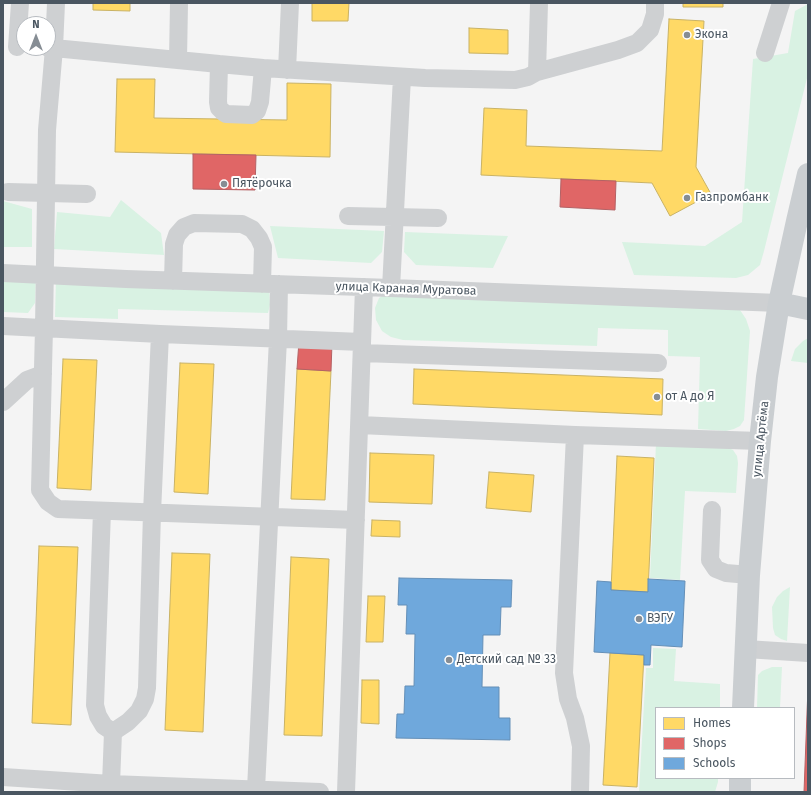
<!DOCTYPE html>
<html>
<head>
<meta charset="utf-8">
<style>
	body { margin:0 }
	#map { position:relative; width:811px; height:795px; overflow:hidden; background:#f4f4f4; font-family:"Fira Sans",sans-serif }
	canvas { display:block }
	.frame { position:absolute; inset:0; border:4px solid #4a5661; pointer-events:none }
	.legend { position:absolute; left:655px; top:707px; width:140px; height:72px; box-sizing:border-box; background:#fff; border:1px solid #b7bbc0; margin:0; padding:5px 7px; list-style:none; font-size:12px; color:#4a5661 }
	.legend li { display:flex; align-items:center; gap:8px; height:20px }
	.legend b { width:20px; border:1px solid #b7bbc0 }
	.north { position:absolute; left:16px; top:16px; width:40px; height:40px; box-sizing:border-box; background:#fff; border:1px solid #b7bbc0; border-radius:50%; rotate:0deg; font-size:11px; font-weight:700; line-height:16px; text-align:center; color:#4a5661 }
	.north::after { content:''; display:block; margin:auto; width:14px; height:18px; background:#868d94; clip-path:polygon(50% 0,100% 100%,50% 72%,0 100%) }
</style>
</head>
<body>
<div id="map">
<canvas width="811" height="795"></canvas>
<div class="frame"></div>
<ul class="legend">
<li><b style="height:11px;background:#ffd966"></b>Homes</li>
<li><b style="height:11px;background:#e06666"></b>Shops</li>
<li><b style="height:11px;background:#6fa8dc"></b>Schools</li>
</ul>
<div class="north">N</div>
</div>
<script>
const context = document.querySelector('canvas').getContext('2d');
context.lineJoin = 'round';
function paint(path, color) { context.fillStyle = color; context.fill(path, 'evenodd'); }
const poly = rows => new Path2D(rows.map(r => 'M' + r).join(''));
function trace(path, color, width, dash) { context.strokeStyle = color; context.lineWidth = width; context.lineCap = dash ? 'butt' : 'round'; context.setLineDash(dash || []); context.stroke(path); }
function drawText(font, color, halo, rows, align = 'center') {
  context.font = font + ' "Fira Sans",sans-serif'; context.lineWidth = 4; context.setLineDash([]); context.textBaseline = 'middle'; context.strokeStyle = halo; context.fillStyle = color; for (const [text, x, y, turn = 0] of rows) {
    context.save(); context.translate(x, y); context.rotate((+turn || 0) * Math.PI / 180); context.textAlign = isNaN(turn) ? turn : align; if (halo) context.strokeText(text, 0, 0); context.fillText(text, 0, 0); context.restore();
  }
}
paint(poly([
	[808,4,808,74,764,251,760,265,748,275,736,278,634,275,622,242,705,246,742,222,753,59,788,53,795,11],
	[121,200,161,233,164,255,54,249,57,212,110,217],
	[3,201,32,209,32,247,3,247],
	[270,226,384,231,382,252,371,263,278,258],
	[405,232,508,236,493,268,416,265,404,252],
	[3,274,36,276,35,303,28,313,3,312],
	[56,278,269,284,270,305,268,313,118,309,118,319,55,317],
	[388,292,740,310,746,319,750,331,744,420,740,426,734,429,726,431,698,429,700,357,668,356,668,330,598,328,597,346,403,340,391,337,382,331,376,320,375,308,379,298],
	[808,338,808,363,791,361,795,349,803,341],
	[656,443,727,447,733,450,737,456,738,463,736,493,685,491,680,580,650,578],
	[790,587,787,641,781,639,775,635,773,628,772,607,777,597,783,591],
	[653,648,676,649,674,681,720,684,720,708,656,708,656,778,718,778,718,782,715,792,639,792,646,668,653,668],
	[772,667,782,667,780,708,757,708,758,675,762,671]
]), '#d9f2e3');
const homes = poly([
	[93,3,130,3,130,11,93,10,93,3],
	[312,3,349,3,348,21,312,21,312,3],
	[683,3,723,3,723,7,683,7,683,3],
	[669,19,704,21,696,167,711,194,670,216,652,183,481,175,484,108,527,110,526,146,662,151,669,19],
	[469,28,508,30,508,54,469,53,469,28],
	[117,79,155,79,154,118,287,120,287,83,331,84,330,157,115,152,117,79],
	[63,359,97,360,91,490,57,488,63,359],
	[180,363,214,364,208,494,174,492,180,363],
	[297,369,331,371,325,500,291,499,297,369],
	[414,369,663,379,662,415,413,404,414,369],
	[370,453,434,455,432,504,369,502,370,453],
	[617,456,654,458,648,592,611,590,617,456],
	[489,472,534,475,531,512,486,508,489,472],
	[372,520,400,521,400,537,371,536,372,520],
	[39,546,78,547,71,725,32,723,39,546],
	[172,553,210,554,203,732,165,730,172,553],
	[291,557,329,559,322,736,284,735,291,557],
	[368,596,385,596,383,642,366,642,368,596],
	[610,653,644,655,637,787,603,785,610,653],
	[362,680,379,680,379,724,361,723,362,680]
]);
paint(homes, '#ffd966');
trace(homes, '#c9b264', 1);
const shops = poly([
	[193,154,256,155,255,190,193,189,193,154],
	[561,179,616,181,615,210,560,207,561,179],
	[299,341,332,343,331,371,297,369,299,341],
	[808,688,808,792,804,792,808,688]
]);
paint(shops, '#e06666');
trace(shops, '#b36164', 1);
const schools = poly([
	[399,578,512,580,511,607,501,607,500,635,483,635,482,687,499,687,499,718,510,718,510,740,396,738,397,714,404,714,405,686,414,686,415,634,406,634,407,605,398,605,399,578],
	[648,579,685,581,682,647,651,645,650,665,644,665,644,655,594,652,597,581,611,582,611,590,648,592,648,579]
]);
paint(schools, '#6fa8dc');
trace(schools, '#648fb7', 1);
trace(poly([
	[17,47,20,3],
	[48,48,54,48,56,3],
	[765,53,781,3],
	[178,60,179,3],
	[219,64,263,68],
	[287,70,290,3],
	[537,72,618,50,637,43,650,30,655,14,655,3],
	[8,192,87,194],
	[348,216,438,218],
	[3,273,126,279,391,288,779,303],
	[173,281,174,244,177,235,184,227,194,223,242,224,252,229,259,238,263,247,262,284],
	[391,288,402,77],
	[3,326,160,334,362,342],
	[362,353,658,363],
	[3,402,27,380,43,374],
	[360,425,575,435,760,441],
	[575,435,564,673,568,699,575,718,581,746,580,792],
	[712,510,710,560,716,569,726,573,749,575],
	[102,511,95,705,98,716,104,726,113,732,128,722,139,711,145,699,147,688,152,513,160,334],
	[356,520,58,509,48,502,40,490,44,328,47,130,54,48,219,64,218,102,219,108,222,111,226,114,252,115,257,111,260,102,263,68,425,78,515,80,528,77,537,72,539,3],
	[746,649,808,653],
	[3,777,111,784,320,792],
	[111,784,113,732],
	[256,789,278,339,279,284],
	[346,792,364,287]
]), '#ced0d2', 18);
trace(poly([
	[779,303,808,309],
	[743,708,749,575,760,441,767,377,779,303,797,221,808,174],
	[740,792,740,778]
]), '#caced1', 22);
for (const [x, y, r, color] of [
	[687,35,4,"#868d94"],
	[224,184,4,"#868d94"],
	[687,198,4,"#868d94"],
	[657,397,4,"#868d94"],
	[639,619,4,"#868d94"],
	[449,660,4,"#868d94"]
]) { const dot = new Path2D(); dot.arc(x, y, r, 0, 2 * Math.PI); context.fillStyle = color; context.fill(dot); trace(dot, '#fff', 1.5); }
drawText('12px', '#4a5661', '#fff', [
	["Экона",695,35],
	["Пятёрочка",232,184],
	["Газпромбанк",695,198],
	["от А до Я",665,397],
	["ВЭГУ",647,619],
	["Детский сад № 33",457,660]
], 'left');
drawText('12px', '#4a5661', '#fff', [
	["улица Караная Муратова",406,289,2],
	["улица Артёма",761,439,-84]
]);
</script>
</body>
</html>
